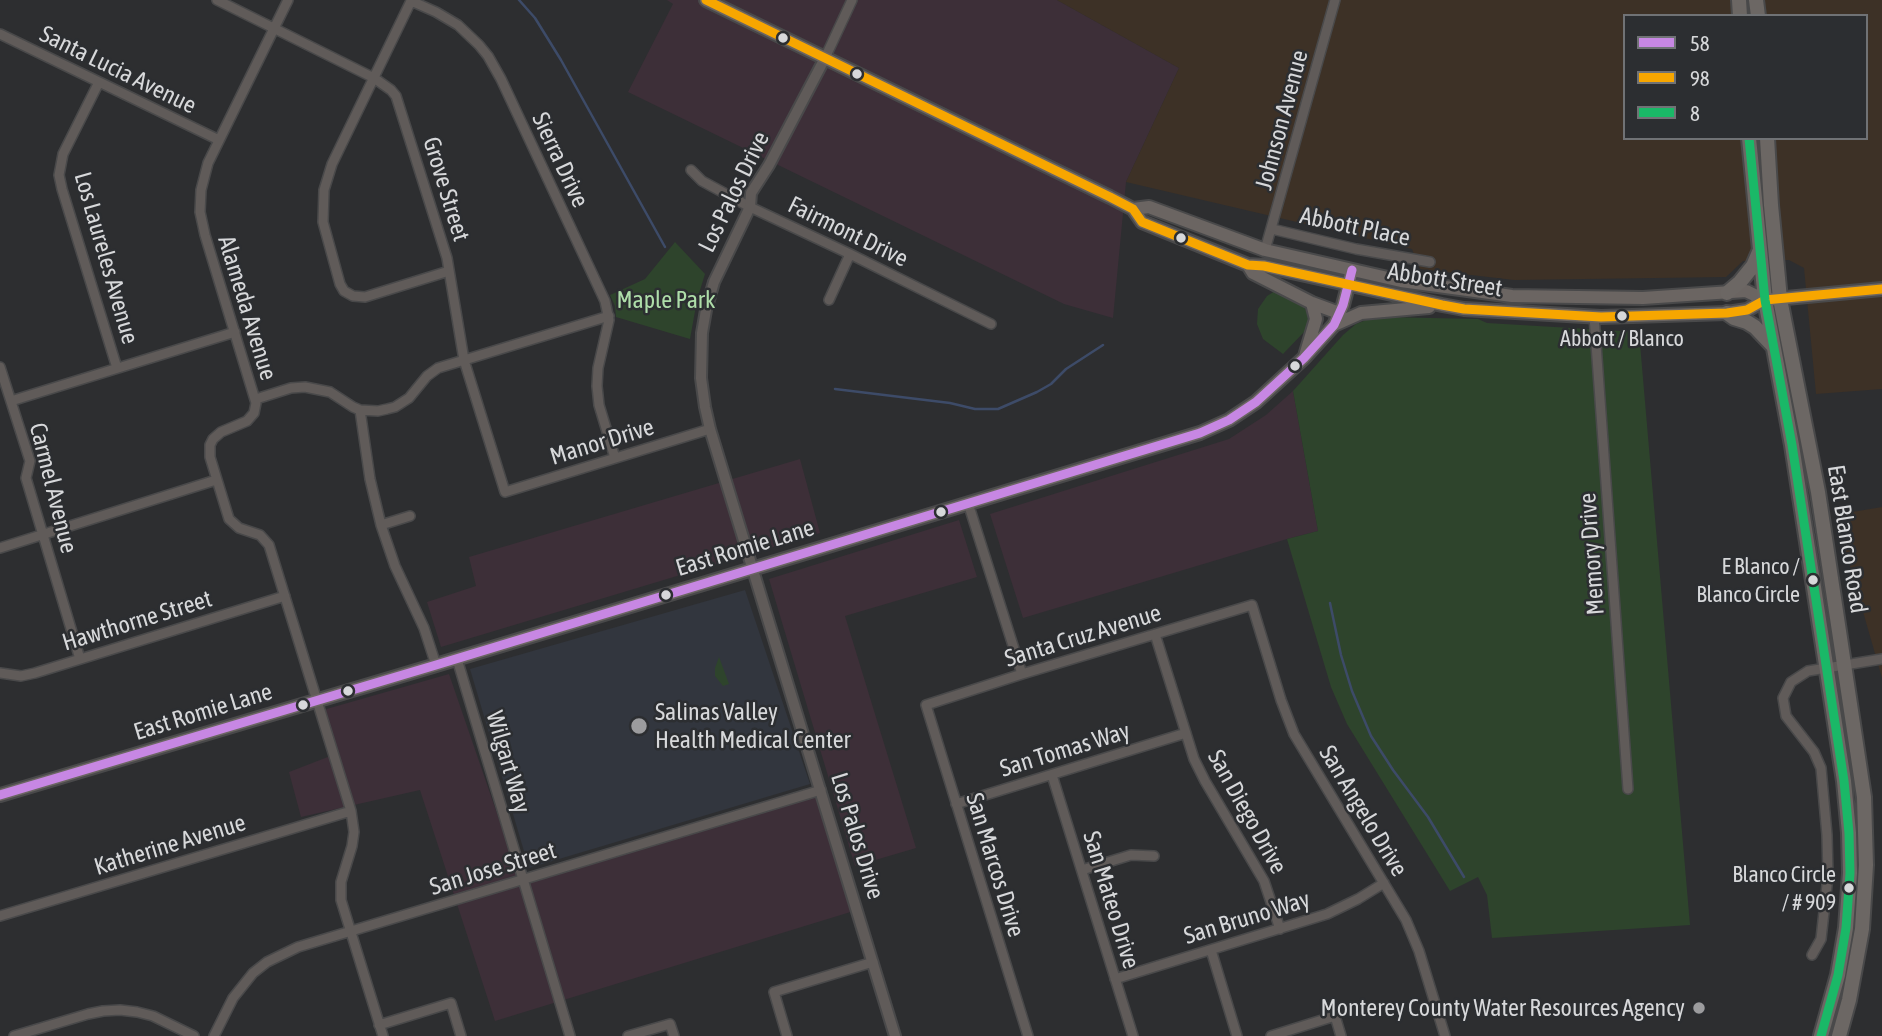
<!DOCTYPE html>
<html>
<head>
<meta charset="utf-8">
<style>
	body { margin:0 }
	#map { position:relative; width:1882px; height:1036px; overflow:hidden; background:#2d2e30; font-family:"Asap Condensed",sans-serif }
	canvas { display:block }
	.legend { position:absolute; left:1623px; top:14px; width:245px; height:126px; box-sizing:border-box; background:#2c2e31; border:2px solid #707275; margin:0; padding:9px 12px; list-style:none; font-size:21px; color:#d7d8da }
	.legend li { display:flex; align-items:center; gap:14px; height:35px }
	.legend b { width:35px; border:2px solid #707275 }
</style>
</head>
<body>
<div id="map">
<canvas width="1882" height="1036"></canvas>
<ul class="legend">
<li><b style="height:9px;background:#c787e3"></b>58</li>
<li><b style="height:9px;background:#f7a600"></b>98</li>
<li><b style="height:9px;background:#1ab867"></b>8</li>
</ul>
</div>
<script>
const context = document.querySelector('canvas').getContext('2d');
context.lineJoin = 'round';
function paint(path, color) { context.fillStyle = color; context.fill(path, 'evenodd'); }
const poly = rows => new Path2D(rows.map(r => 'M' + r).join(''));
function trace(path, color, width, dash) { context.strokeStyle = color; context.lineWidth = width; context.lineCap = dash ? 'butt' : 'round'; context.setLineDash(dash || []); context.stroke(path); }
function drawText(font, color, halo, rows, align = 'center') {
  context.font = font + ' "Asap Condensed",sans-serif'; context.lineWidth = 5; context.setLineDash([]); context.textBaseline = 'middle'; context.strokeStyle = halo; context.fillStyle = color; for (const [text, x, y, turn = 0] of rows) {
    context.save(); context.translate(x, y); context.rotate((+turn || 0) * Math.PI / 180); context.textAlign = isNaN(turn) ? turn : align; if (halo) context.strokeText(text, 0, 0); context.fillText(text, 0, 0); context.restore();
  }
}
paint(poly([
	[667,0,1057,0,1179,68,1126,182,1113,318,1064,304,628,92,673,4],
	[1293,391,1318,531,1287,539,1023,618,990,514,1229,439,1266,415],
	[800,459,820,533,441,647,427,602,476,586,469,557],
	[959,520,977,577,845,616,916,848,855,866,769,579],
	[449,674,512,857,522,880,821,790,857,910,495,1021,420,790,301,817,289,772,333,755,323,710]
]), '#3d2f38');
paint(poly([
	[1057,0,1882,0,1882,389,1816,394,1804,268,1789,260,1743,261,1726,277,1514,280,1420,269,1412,249,1126,182,1179,68],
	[1625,16,1866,16,1866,138,1625,138],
	[1882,507,1882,678,1837,521,1846,513]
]), '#3d3126');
paint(poly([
	[745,590,810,784,529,868,470,669]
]), '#32363e');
paint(poly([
	[675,242,705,274,697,300,690,339,616,317,615,306,610,295,645,279],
	[1275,291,1301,303,1308,313,1309,319,1305,331,1283,354,1263,339,1257,324,1258,309,1267,296],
	[1384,317,1478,319,1487,323,1639,332,1690,925,1492,938,1487,895,1478,877,1450,891,1347,724,1331,687,1287,539,1318,531,1293,391,1343,335,1356,324,1371,318],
	[719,657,729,684,723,686,715,676,715,668]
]), '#2e442c');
trace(poly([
	[519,0,535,18,561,60,665,247],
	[835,389,950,403,975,409,998,409,1037,392,1051,384,1066,369,1103,345],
	[1330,603,1341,655,1352,691,1371,736,1393,770,1428,817,1464,877]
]), '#3d4b68', 2.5);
const minor = poly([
	[217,0,374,78,391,90,396,96,447,258,464,360,505,492,710,429],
	[288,0,208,163,201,190,200,212,205,235,256,403,254,413,247,421,221,432,213,439,210,445,210,457,229,519,239,528,260,535,269,545,351,811,354,832,352,846,341,882,341,900,383,1036],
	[0,34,219,140],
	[825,58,852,0],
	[99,82,63,154,59,175,62,189,117,368],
	[691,170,702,181,750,207,850,254,991,324],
	[1272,229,1356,249,1430,262],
	[1265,250,1335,0],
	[449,271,365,297,353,296,344,291,340,284,323,222,324,190,332,164,411,1,436,12,458,25,479,45,488,56,501,79,605,301,609,320,598,368,597,386,599,405,615,458],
	[829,300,850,254],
	[1594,316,1628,789],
	[0,367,30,461,26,478,29,488,80,659],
	[256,399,291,388,305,387,330,392,353,407,360,410,378,411,387,409,395,407,409,398,427,376,438,368,609,316],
	[11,401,235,332],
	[360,410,370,479,381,525,395,566,424,628,436,665],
	[968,503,1022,674],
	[381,525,410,516],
	[0,548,216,480],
	[1155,634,1194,759,1205,781,1264,881,1280,929],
	[457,659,570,1036],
	[0,673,21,676,35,673,285,596],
	[1052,775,1133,1036],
	[956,804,1186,733],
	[1082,870,1131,855,1154,856],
	[0,916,351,811],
	[1211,950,1237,1036],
	[1812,955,1821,939,1828,876,1827,835,1821,768,1814,752,1786,716,1783,698,1791,682,1808,671,1882,659],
	[1115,979,1327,914,1358,899,1384,883],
	[379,1025,451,1003,461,1036],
	[14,1036,88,1014,103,1011,120,1010,137,1012,153,1016,194,1036],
	[214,1036,233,998,253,973,267,962,298,947,821,790],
	[628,1036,670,1024,674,1036],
	[787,1036,774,992,873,962],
	[1028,1036,926,705,1022,674,1252,605,1281,700,1294,734,1406,920,1419,951,1445,1036],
	[1271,1036,1335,1016,1341,1036]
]);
const tertiary = poly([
	[825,58,769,165,751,193,750,207,714,282,706,310,702,333,701,378,705,407,710,429,895,1036]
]);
const secondary = poly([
	[706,0,1110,197,1133,209,1142,222,1248,265,1264,266,1442,305,1464,309,1601,317,1727,313,1747,310,1765,300,1882,289],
	[1133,209,1149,207,1265,250,1401,281,1512,296,1643,298,1746,291,1765,300],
	[1248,265,1253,273,1312,303,1339,313],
	[1334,325,1361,313,1429,307],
	[1305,356,1316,319,1312,303],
	[0,795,436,665,1200,433,1229,420,1256,402,1304,358,1334,325,1343,305,1352,270]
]);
const trunk = poly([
	[1739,0,1740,16],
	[1756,0,1758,16],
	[1749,138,1765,300,1792,445,1844,781,1849,833,1850,873,1846,928,1838,975,1821,1036],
	[1767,138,1771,205,1780,299,1818,492,1864,797,1866,865,1862,929,1849,1000,1839,1036],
	[1727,293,1740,282,1753,266,1759,252],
	[1727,313,1734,318,1747,322,1755,327,1773,346]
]);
trace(minor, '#49494a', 12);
trace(tertiary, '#49494a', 14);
trace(secondary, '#49494a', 16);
trace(trunk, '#49494a', 18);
trace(minor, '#605b59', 9);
trace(tertiary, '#605b59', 10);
trace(secondary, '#6b6562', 12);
trace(trunk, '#6c6764', 14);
trace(poly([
	[0,795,436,665,1200,433,1229,420,1256,402,1304,358,1334,325,1343,305,1352,270]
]), '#c787e3', 9);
trace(poly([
	[706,0,1110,197,1133,209,1142,222,1248,265,1264,266,1442,305,1464,309,1601,317,1727,313,1747,310,1765,300,1882,289]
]), '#f7a600', 9);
trace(poly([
	[1749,138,1765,300,1792,445,1844,781,1849,833,1850,873,1846,928,1838,975,1821,1036]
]), '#1ab867', 9);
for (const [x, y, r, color] of [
	[783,38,6,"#d7d8da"],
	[857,74,6,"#d7d8da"],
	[1181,238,6,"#d7d8da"],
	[1622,316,6,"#d7d8da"],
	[1295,366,6,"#d7d8da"],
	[941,512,6,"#d7d8da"],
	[1813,580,6,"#d7d8da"],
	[666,595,6,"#d7d8da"],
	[348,691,6,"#d7d8da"],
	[303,705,6,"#d7d8da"],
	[639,726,9,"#9c9c9e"],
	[1849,888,6,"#d7d8da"],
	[1699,1008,7,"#9c9c9e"]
]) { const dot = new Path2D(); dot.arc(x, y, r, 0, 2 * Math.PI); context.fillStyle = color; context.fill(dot); trace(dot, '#2c2e31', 2.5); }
drawText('22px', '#d7d8da', '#2c2e31', [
	["Abbott / Blanco",1622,339,"center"],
	["E Blanco /",1800,567],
	["Blanco Circle",1800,595],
	["Blanco Circle",1836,875],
	["/ # 909",1836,903]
], 'right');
drawText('24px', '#d7d8da', '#2c2e31', [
	["Santa Lucia Avenue",118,70,26],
	["Johnson Avenue",1282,120,-75],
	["Sierra Drive",560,160,65],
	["Grove Street",446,189,73],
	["Los Palos Drive",734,192,-64],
	["Abbott Place",1355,227,12],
	["Fairmont Drive",848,232,26],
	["Los Laureles Avenue",106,258,74],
	["Abbott Street",1445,280,9],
	["Alameda Avenue",247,308,73],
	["Manor Drive",602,442,-17],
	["Carmel Avenue",53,488,76],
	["East Blanco Road",1847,539,81],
	["East Romie Lane",745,548,-17],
	["Memory Drive",1592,554,-94],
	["Hawthorne Street",137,621,-17],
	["Santa Cruz Avenue",1083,636,-17],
	["East Romie Lane",203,712,-17],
	["San Tomas Way",1065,750,-17],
	["Wilgart Way",508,762,74],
	["San Angelo Drive",1363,811,59],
	["San Diego Drive",1247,812,61],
	["Los Palos Drive",857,836,73],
	["Katherine Avenue",170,845,-17],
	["San Marcos Drive",995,865,73],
	["San Jose Street",493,869,-17],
	["San Mateo Drive",1111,900,73],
	["San Bruno Way",1247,918,-17]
]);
drawText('24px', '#aedda9', '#2c2e31', [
	["Maple Park",666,300]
]);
drawText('24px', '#d7d8da', '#2c2e31', [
	["Salinas Valley",655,712],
	["Health Medical Center",655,740],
	["Monterey County Water Resources Agency",1685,1008,"right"]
], 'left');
</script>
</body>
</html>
